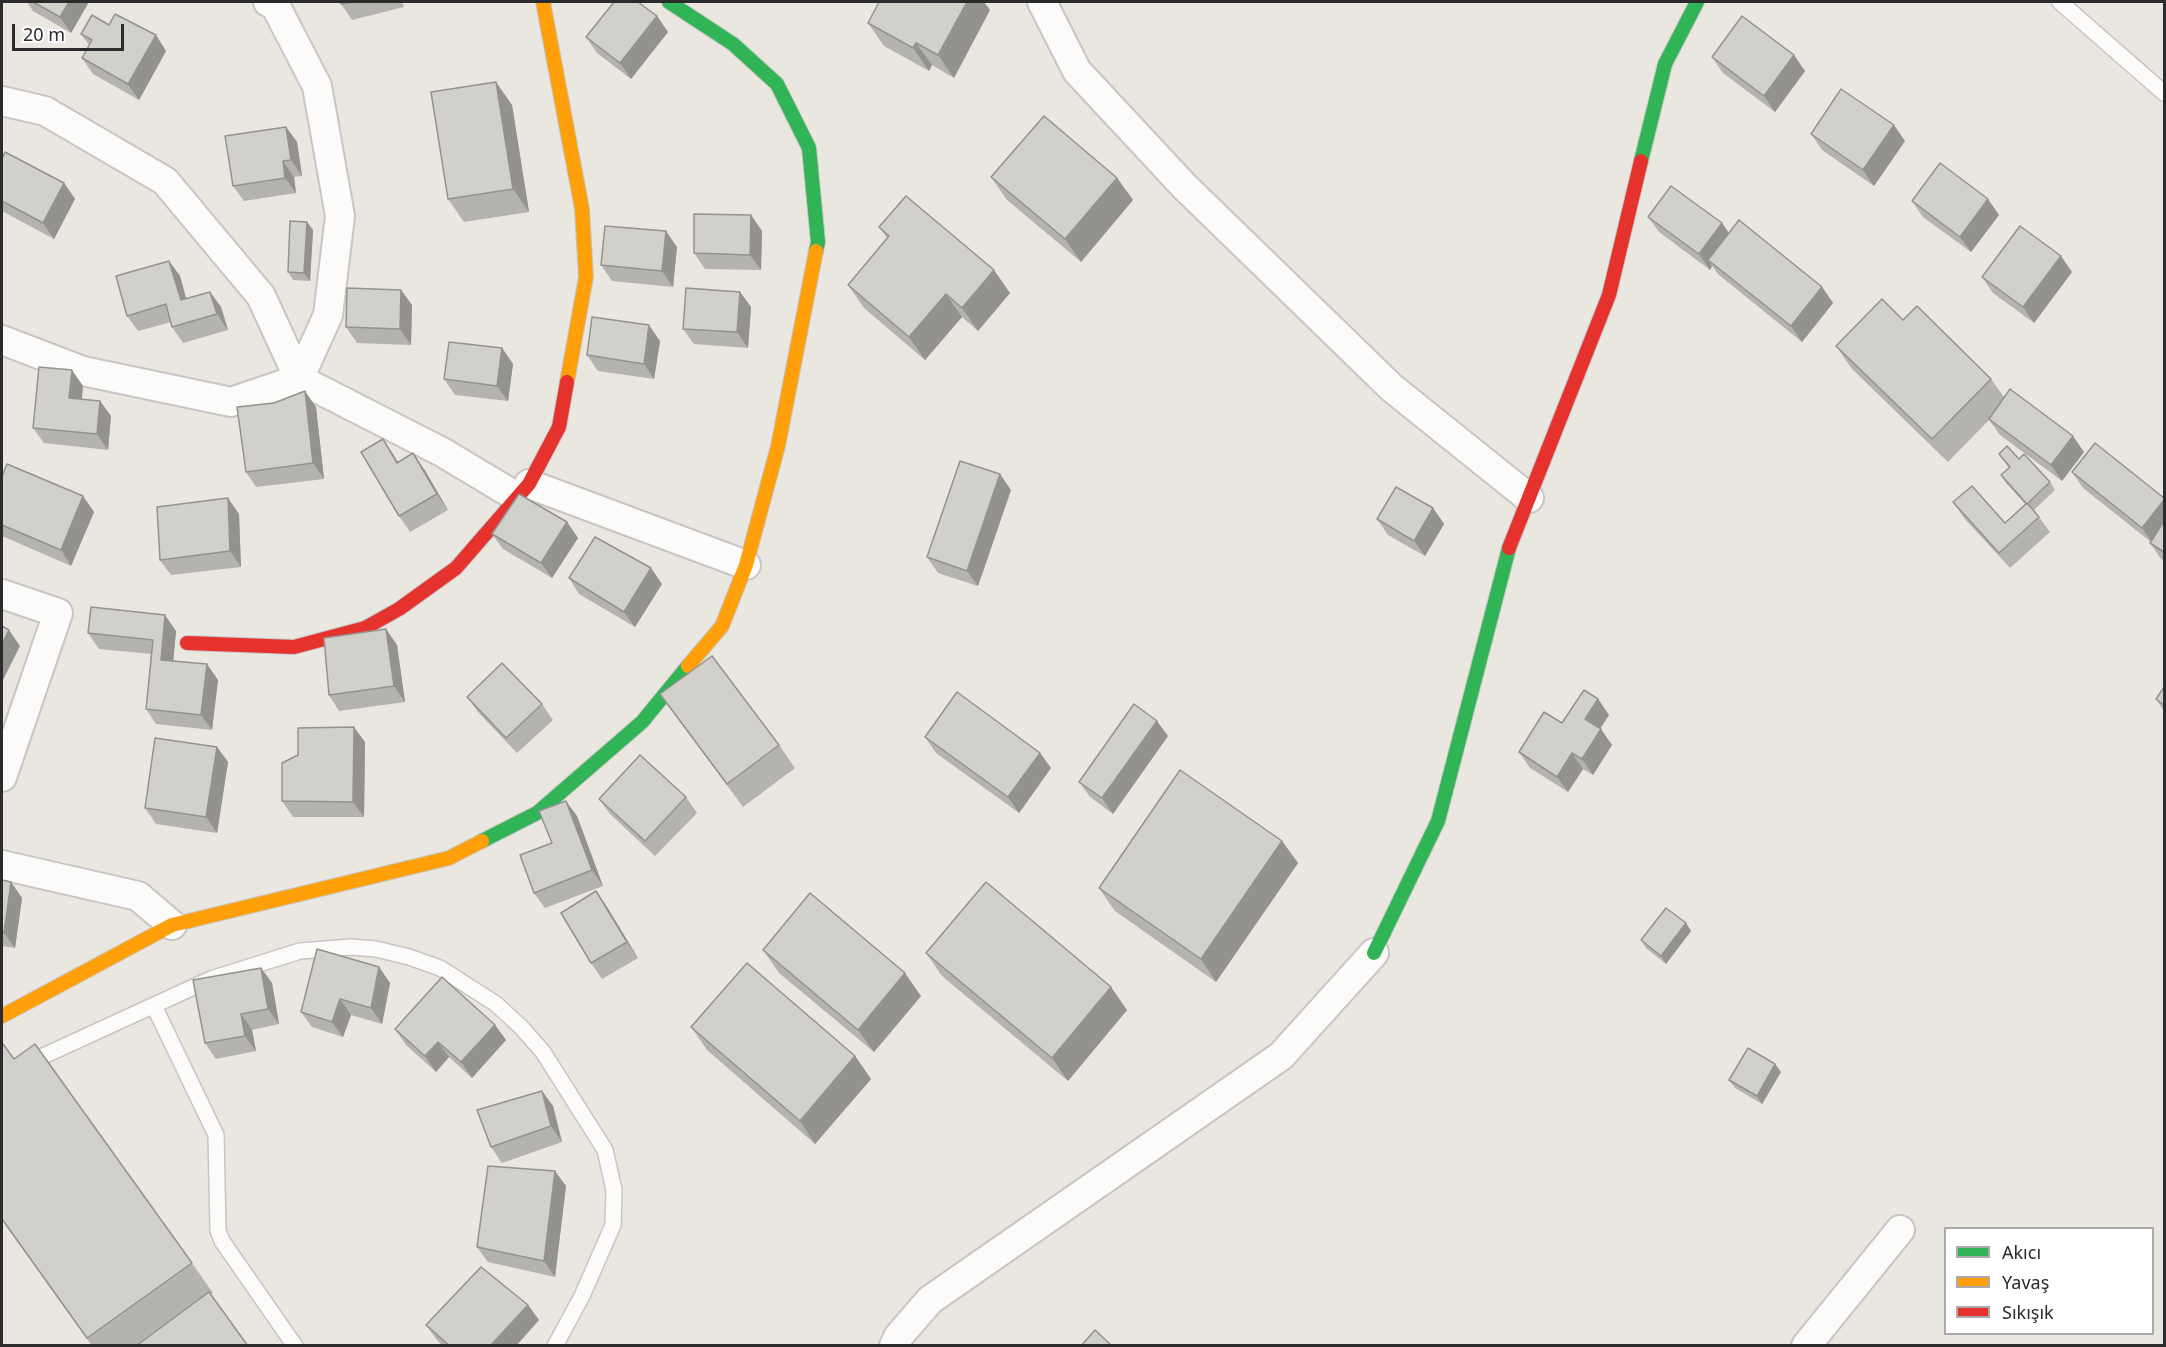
<!DOCTYPE html>
<html>
<head>
<meta charset="utf-8">
<style>
	body { margin:0 }
	#map { position:relative; width:2166px; height:1347px; overflow:hidden; background:#eae7e0; font-family:"Noto Sans",sans-serif }
	canvas { display:block }
	.frame { position:absolute; inset:0; border:3px solid #2b2b2b; pointer-events:none }
	.legend { position:absolute; left:1944px; top:1227px; width:210px; height:108px; box-sizing:border-box; background:#fff; border:2px solid #aaa; margin:0; padding:8px 10px; list-style:none; font-size:18px; color:#2b2b2b }
	.legend li { display:flex; align-items:center; gap:12px; height:30px }
	.legend b { width:30px; border:2px solid #aaa }
	.scale { position:absolute; left:12px; top:24px; width:112px; height:27px; box-sizing:border-box; border:3px solid #2b2b2b; border-top:0; padding-left:8px; font-size:18px; line-height:21px; white-space:nowrap; color:#2b2b2b; -webkit-text-stroke:4px #fff; paint-order:stroke }
</style>
</head>
<body>
<div id="map">
<canvas width="2166" height="1347"></canvas>
<div class="frame"></div>
<ul class="legend">
<li><b style="height:8px;background:#30b455"></b>Akıcı</li>
<li><b style="height:8px;background:#ff9f0a"></b>Yavaş</li>
<li><b style="height:8px;background:#e5322d"></b>Sıkışık</li>
</ul>
<div class="scale">20 m</div>
</div>
<script>
const context = document.querySelector('canvas').getContext('2d');
context.lineJoin = 'round';
const poly = rows => new Path2D(rows.map(r => 'M' + r).join(''));
function trace(path, color, width, dash) { context.strokeStyle = color; context.lineWidth = width; context.lineCap = dash ? 'butt' : 'round'; context.setLineDash(dash || []); context.stroke(path); }
function paint(path, color) { context.fillStyle = color; context.fill(path, 'evenodd'); }
const lane = poly([
	[2060,2,2164,93],
	[154,1006,216,1135,218,1230,222,1241,295,1346],
	[2,1075,211,979,300,951,351,947,376,949,409,957,440,968,496,1004,521,1027,543,1052,605,1150,614,1190,613,1225,582,1296,555,1346]
]);
const street = poly([
	[268,2,275,5,317,86,340,216,328,315,299,379],
	[1042,2,1077,71,1184,186,1392,388,1529,498],
	[2,101,45,111,165,181,261,296,299,379],
	[2,340,83,371,231,402,299,379,442,452,517,497],
	[529,484,746,565],
	[2,594,58,613,2,777],
	[2,865,138,896,172,925],
	[894,1346,898,1337,930,1300,1281,1056,1374,953],
	[1806,1346,1900,1230]
]);
const fast = poly([
	[669,2,733,44,777,84,809,148,818,242,816,251],
	[1641,161,1665,64,1697,2],
	[482,841,537,813,642,722,688,666],
	[1374,953,1438,821,1509,548]
]);
const slow = poly([
	[543,2,582,209,586,277,567,382],
	[688,666,722,626,746,565,778,446,816,251],
	[2,1016,172,925,449,858,482,841]
]);
const jam = poly([
	[1509,548,1609,295,1641,161],
	[187,643,294,647,365,628,399,609,456,568,529,484,559,427,567,382]
]);
trace(lane, '#c7c6c5', 18);
trace(street, '#c7c6c5', 32);
trace(fast, '#c7c6c5', 16);
trace(slow, '#c7c6c5', 16);
trace(jam, '#c7c6c5', 16);
trace(lane, '#fcfbfa', 15);
trace(street, '#fcfbfa', 28);
trace(fast, '#30b455', 14);
trace(slow, '#ff9f0a', 14);
trace(jam, '#e5322d', 14);
paint(poly([
	[27,2,89,2,71,33,33,11],
	[340,2,402,2,404,7,352,20,341,4],
	[879,2,984,2,990,10,954,78,932,65,929,71,884,46,868,23],
	[657,16,668,32,631,79,597,53,586,37],
	[109,25,166,51,139,100,93,74,82,58,89,45,81,34],
	[1712,57,1805,71,1775,112,1723,73],
	[512,105,529,212,464,222,448,199],
	[286,127,297,142,302,176,294,177,296,193,244,201,233,186],
	[1811,134,1905,141,1874,186,1822,150],
	[2,159,64,183,75,199,54,239,2,211],
	[991,177,1117,178,1133,200,1081,262,1007,200],
	[1912,201,1999,215,1971,252,1923,217],
	[751,215,762,231,761,270,705,269,694,253],
	[1648,217,1722,223,1729,234,1822,287,1833,303,1802,342,1719,275,1712,266,1710,270,1659,232],
	[307,222,313,230,310,281,293,280,288,272],
	[879,227,1010,293,978,331,962,317,925,360,864,308,848,285,887,238],
	[677,247,673,287,612,281,601,265],
	[169,261,180,276,186,299,210,292,221,307,228,330,183,343,172,327,171,322,138,331,127,316],
	[2072,272,2034,323,1993,293,1982,277],
	[401,290,412,305,411,345,357,343,346,327],
	[740,292,751,307,748,348,694,344,683,329],
	[1903,320,1991,379,2004,397,2084,452,2062,481,2000,435,1989,420,1948,462,1852,369,1836,346],
	[660,341,654,379,598,371,587,355],
	[502,348,513,364,508,401,455,395,444,379],
	[83,386,82,399,100,401,111,416,108,450,44,443,33,428],
	[316,407,324,479,256,487,246,472],
	[393,454,398,462,424,469,448,510,410,532,399,516],
	[1999,454,2019,459,2050,482,2055,490,2034,510,2050,532,2010,568,1964,518,1953,502,2005,523,2025,504,2006,483,2001,475,2009,468],
	[2072,472,2164,498,2164,561,2161,559,2150,543,2151,542,2083,488],
	[2,476,83,496,94,512,71,566,2,536],
	[1011,490,978,586,938,573,927,557],
	[1433,508,1444,524,1425,556,1388,535,1377,519],
	[239,514,241,567,171,575,160,560],
	[567,522,578,538,552,578,503,549,492,534],
	[569,578,662,584,635,627,579,594],
	[386,629,397,645,405,702,339,711,329,695],
	[176,631,173,661,218,680,212,730,156,724,146,709,151,654,99,649,88,633],
	[2164,687,2164,711,2156,699],
	[660,694,779,745,795,768,743,807],
	[467,697,542,704,553,720,517,753,478,712],
	[1598,699,1609,715,1600,729,1612,745,1593,775,1583,769,1568,792,1530,768,1519,752],
	[1168,736,1113,814,1090,797,1079,782],
	[925,737,1040,753,1051,768,1019,813,936,753],
	[365,742,364,817,293,817,282,801],
	[217,747,228,762,217,833,156,824,145,808],
	[686,797,697,813,655,856,610,814,599,799],
	[577,816,603,886,545,908,534,893,552,843],
	[1282,841,1298,863,1216,982,1115,911,1099,888],
	[2,880,11,882,22,898,15,948,2,946],
	[596,891,607,907,638,958,602,979,591,963],
	[1686,923,1691,931,1666,964,1646,948,1641,940],
	[763,950,921,996,874,1052,779,973],
	[926,953,1127,1010,1068,1081,942,976],
	[379,967,390,983,382,1024,351,1015,343,1037,312,1027,301,1012],
	[261,968,272,983,279,1024,252,1030,256,1051,216,1059,205,1043],
	[495,1025,506,1040,472,1078,449,1057,436,1072,406,1045,395,1029],
	[691,1027,855,1056,871,1079,815,1144,707,1050],
	[14,1059,192,1263,213,1293,210,1294,248,1346,92,1346,2,1220],
	[1775,1064,1781,1072,1762,1104,1735,1088,1729,1080],
	[542,1091,553,1106,562,1142,502,1163,491,1147],
	[566,1186,555,1277,488,1262,477,1247],
	[528,1305,539,1320,516,1346,443,1346,437,1340,426,1325]
]), '#b5b3af');
paint(poly([
	[69,2,89,2,71,33,60,17],
	[967,2,984,2,990,10,954,78,938,55],
	[657,16,668,32,631,79,620,63],
	[156,35,166,51,139,100,128,84],
	[916,43,932,65,929,71,913,48],
	[1794,55,1805,71,1775,112,1764,96],
	[496,82,512,105,529,212,513,189],
	[1894,125,1905,141,1874,186,1863,170],
	[286,127,297,142,302,176,291,160],
	[283,161,294,177,296,193,285,178],
	[1117,178,1133,200,1081,262,1065,239],
	[64,183,75,199,54,239,43,223],
	[1988,199,1999,215,1971,252,1960,237],
	[751,215,762,231,761,270,750,255],
	[307,222,313,230,310,281,304,273],
	[1722,223,1733,239,1708,260,1712,266,1710,270,1699,254],
	[666,231,677,247,673,287,662,271],
	[2061,256,2072,272,2034,323,2023,307],
	[169,261,180,276,191,316,181,300],
	[994,270,1010,293,978,331,962,308],
	[1822,287,1833,303,1802,342,1791,326],
	[401,290,412,305,411,345,400,329],
	[210,292,221,307,228,330,217,314],
	[740,292,751,307,748,348,737,332],
	[946,294,962,317,925,360,909,337],
	[649,325,660,341,654,379,644,364],
	[502,348,513,364,508,401,497,386],
	[72,370,83,386,80,414,69,398],
	[305,391,316,407,324,479,313,463],
	[100,401,111,416,108,450,97,434],
	[2073,436,2084,452,2062,481,2051,465],
	[383,439,393,454,408,479,397,463],
	[413,453,424,469,448,510,437,494],
	[1000,474,1011,490,978,586,967,571],
	[83,496,94,512,71,566,61,550],
	[228,498,239,514,241,567,230,551],
	[2164,500,2164,529,2153,544,2142,528],
	[1433,508,1444,524,1425,556,1414,541],
	[567,522,578,538,552,578,541,563],
	[651,568,662,584,635,627,624,612],
	[165,615,176,631,172,675,161,660],
	[386,629,397,645,405,702,394,686],
	[9,630,20,646,2,682,2,644],
	[207,664,218,680,212,730,201,715],
	[1598,699,1609,715,1596,735,1585,719],
	[1157,721,1168,736,1113,814,1102,798],
	[354,727,365,742,364,817,353,802],
	[1601,729,1612,745,1593,775,1582,759],
	[217,747,228,762,217,833,206,817],
	[1040,753,1051,768,1019,813,1008,797],
	[1572,753,1583,769,1568,792,1557,777],
	[566,801,577,816,603,886,592,870],
	[1282,841,1298,863,1216,982,1201,959],
	[11,882,22,898,15,948,4,933],
	[596,891,607,907,638,958,627,942],
	[1686,923,1691,931,1666,964,1661,956],
	[379,967,390,983,382,1024,371,1008],
	[261,968,272,983,279,1024,268,1009],
	[905,973,921,996,874,1052,858,1030],
	[1111,987,1127,1010,1068,1081,1052,1058],
	[340,999,351,1015,343,1037,332,1022],
	[241,1014,252,1030,256,1051,245,1036],
	[495,1025,506,1040,472,1078,461,1062],
	[438,1042,449,1057,436,1072,425,1056],
	[855,1056,871,1079,815,1144,800,1121],
	[1775,1064,1781,1072,1762,1104,1757,1096],
	[542,1091,553,1106,562,1142,551,1126],
	[555,1171,566,1186,555,1277,544,1261],
	[528,1305,539,1320,516,1346,490,1346]
]), '#93928e');
const building = poly([
	[33,2,69,2,60,17,33,2],
	[340,2,352,2,341,4,340,2],
	[614,2,638,2,657,16,620,63,586,37,614,2],
	[879,2,967,2,938,55,916,43,913,48,868,23,879,2],
	[115,14,156,35,128,84,82,58,92,40,81,34,92,15,109,25,115,14],
	[1742,16,1794,55,1764,96,1712,57,1742,16],
	[496,82,513,189,448,199,431,92,496,82],
	[1841,89,1894,125,1863,170,1811,134,1841,89],
	[1044,116,1117,178,1065,239,991,177,1044,116],
	[286,127,291,160,283,161,285,178,233,186,225,136,286,127],
	[5,152,64,183,43,223,2,201,2,159,5,152],
	[1940,163,1988,199,1960,237,1912,201,1940,163],
	[1671,186,1722,223,1699,254,1648,217,1671,186],
	[906,196,994,270,962,308,946,294,909,337,848,285,889,236,879,227,906,196],
	[694,214,751,215,750,255,694,253,694,214],
	[1739,220,1822,287,1791,326,1708,260,1739,220],
	[290,221,307,222,304,273,288,272,290,221],
	[605,226,666,231,662,271,601,265,605,226],
	[2020,226,2061,256,2023,307,1982,277,2020,226],
	[169,261,181,300,210,292,217,314,172,327,166,304,127,316,116,276,169,261],
	[347,288,401,290,400,329,346,327,347,288],
	[686,288,740,292,737,332,683,329,686,288],
	[1882,299,1903,320,1917,306,1991,379,1932,439,1836,346,1882,299],
	[592,317,649,325,644,364,587,355,592,317],
	[449,342,502,348,497,386,444,379,449,342],
	[39,367,72,370,69,398,100,401,97,434,33,428,39,367],
	[2010,389,2073,436,2051,465,1989,419,2010,389],
	[305,391,313,463,246,472,237,407,274,403,305,391],
	[383,439,397,463,413,453,437,494,399,516,361,452,383,439],
	[2095,443,2164,498,2164,500,2142,528,2072,472,2095,443],
	[2007,446,2019,459,2024,454,2050,482,2027,504,2001,475,2010,467,1999,454,2007,446],
	[960,461,1000,474,967,571,927,557,960,461],
	[7,464,83,496,61,550,2,525,2,476,7,464],
	[1972,486,2005,523,2027,503,2039,517,1999,553,1953,502,1972,486],
	[1396,487,1433,508,1414,541,1377,519,1396,487],
	[519,494,567,522,541,563,492,534,519,494],
	[228,498,230,551,160,560,157,507,228,498],
	[2164,521,2164,552,2150,543,2164,521],
	[595,537,651,568,624,612,569,578,595,537],
	[91,607,165,615,161,660,207,664,201,715,146,709,153,640,88,633,91,607],
	[2,626,9,630,2,644,2,626],
	[386,629,394,686,329,695,324,638,386,629],
	[712,656,779,745,727,784,660,694,712,656],
	[502,663,542,704,506,738,467,697,502,663],
	[2164,687,2164,705,2156,699,2164,687],
	[1584,690,1598,699,1585,719,1601,729,1582,759,1572,753,1557,777,1519,752,1544,712,1562,723,1584,690],
	[957,692,1040,753,1008,797,925,737,957,692],
	[1134,704,1157,721,1102,798,1079,782,1134,704],
	[354,727,353,802,282,801,282,763,298,755,298,728,354,727],
	[155,738,217,747,206,817,145,808,155,738],
	[640,755,686,797,645,841,599,799,640,755],
	[1180,770,1282,841,1201,959,1099,888,1180,770],
	[566,801,592,870,534,893,520,855,552,843,539,811,566,801],
	[2,880,11,882,4,933,2,932,2,880],
	[986,882,1111,987,1052,1058,926,953,986,882],
	[596,891,627,942,591,963,561,913,596,891],
	[810,893,905,973,858,1030,763,950,810,893],
	[1666,908,1686,923,1661,956,1641,940,1666,908],
	[317,949,379,967,371,1008,340,999,332,1022,301,1012,317,949],
	[747,963,855,1056,800,1121,691,1027,747,963],
	[261,968,268,1009,241,1014,245,1036,205,1043,193,980,261,968],
	[442,977,495,1025,461,1062,438,1042,425,1056,395,1029,442,977],
	[3,1044,14,1059,35,1044,192,1263,87,1338,2,1219,2,1045,3,1044],
	[1748,1048,1775,1064,1757,1096,1729,1080,1748,1048],
	[542,1091,551,1126,491,1147,477,1110,542,1091],
	[488,1166,555,1171,544,1261,477,1247,488,1166],
	[481,1267,528,1305,490,1346,450,1346,426,1325,481,1267],
	[209,1292,248,1346,136,1346,209,1292],
	[1095,1330,1112,1346,1081,1346,1095,1330]
]);
paint(building, '#d2d0cb');
trace(building, '#93928e', 1.5);
</script>
</body>
</html>
